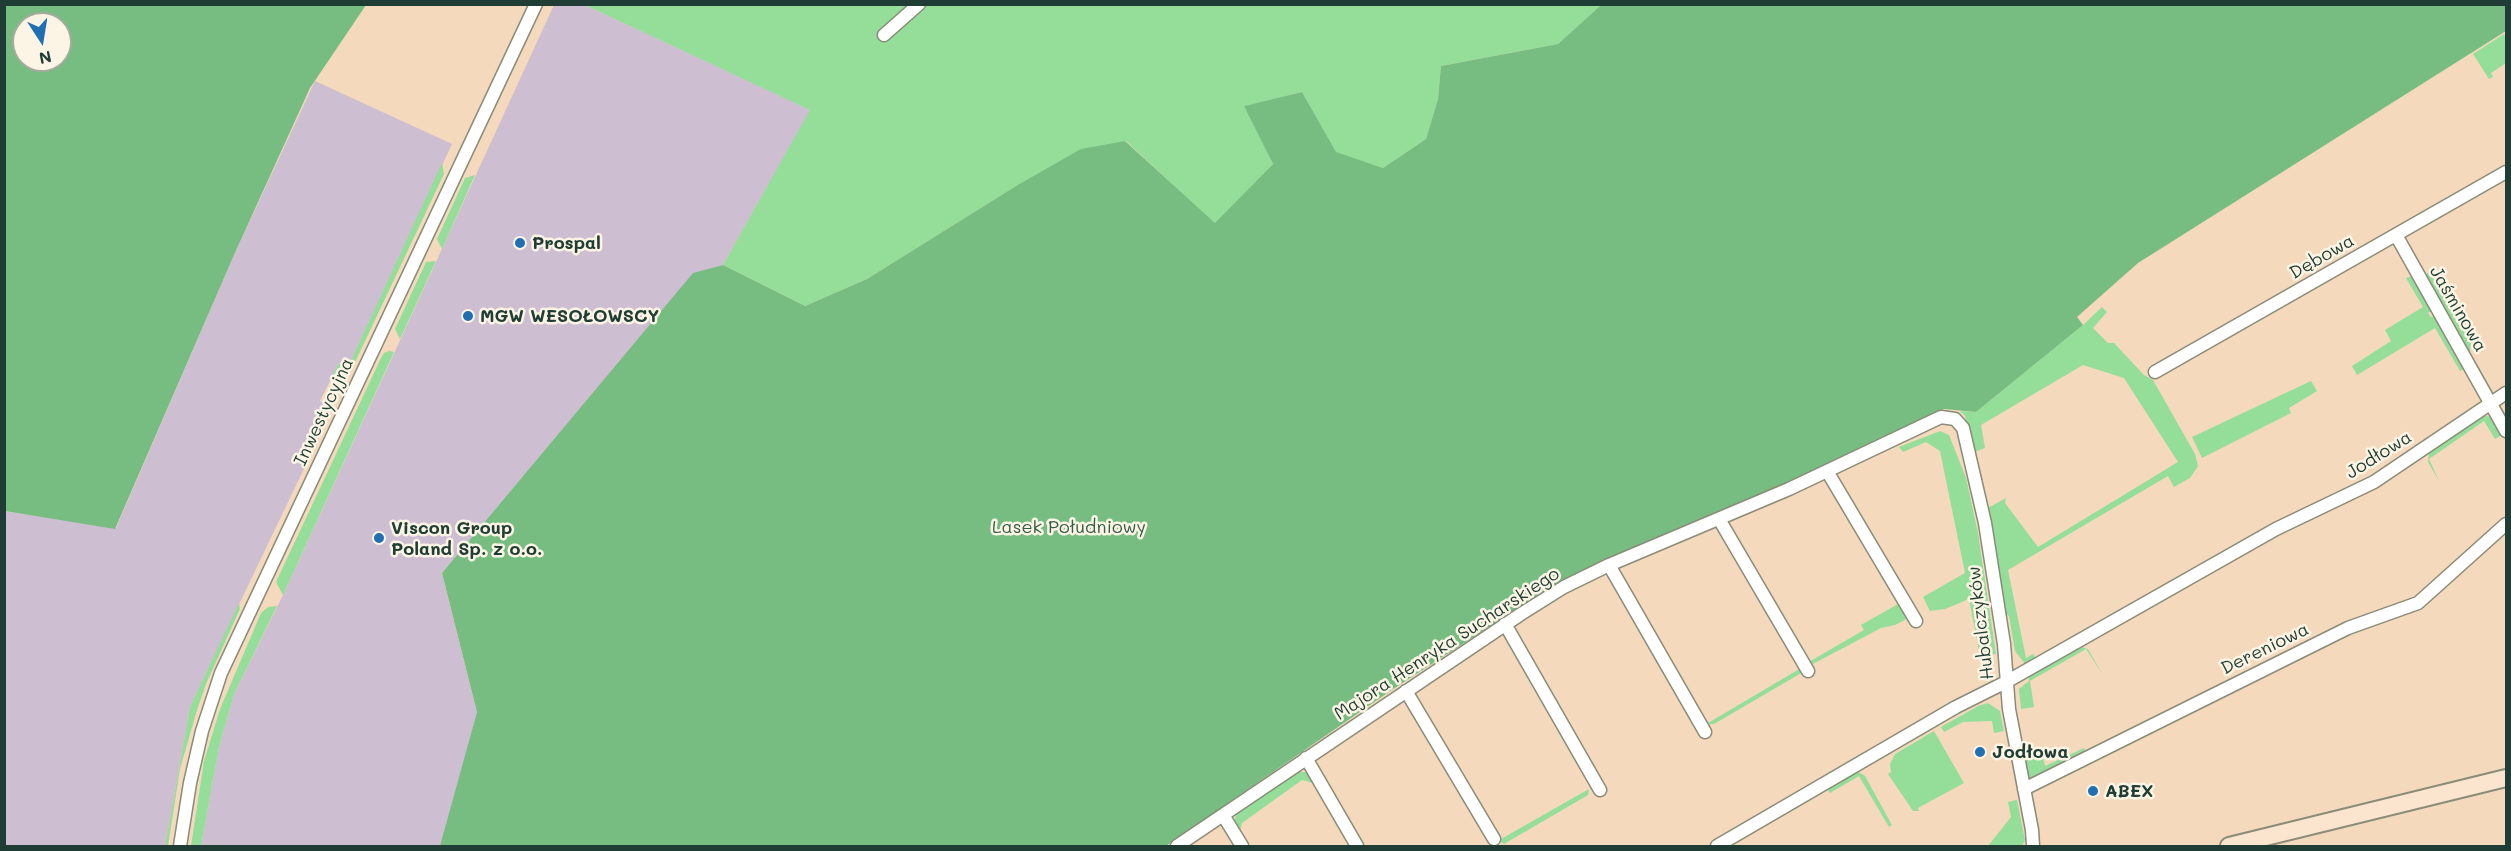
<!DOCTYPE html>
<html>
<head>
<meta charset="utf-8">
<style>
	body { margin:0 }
	#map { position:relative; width:2511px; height:851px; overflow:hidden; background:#f4d9bc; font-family:Mali,sans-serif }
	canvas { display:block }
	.frame { position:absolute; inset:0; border:6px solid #1f3d34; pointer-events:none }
	.north { position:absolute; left:12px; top:12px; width:60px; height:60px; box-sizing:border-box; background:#fcf5e5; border:2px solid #a4ab9e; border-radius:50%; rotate:168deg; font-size:16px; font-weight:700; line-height:24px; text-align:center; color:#1f3d34 }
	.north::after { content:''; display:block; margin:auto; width:21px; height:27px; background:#1f6fb2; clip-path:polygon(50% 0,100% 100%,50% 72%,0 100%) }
</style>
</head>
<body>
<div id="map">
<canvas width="2511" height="851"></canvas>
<div class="frame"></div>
<div class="north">N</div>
</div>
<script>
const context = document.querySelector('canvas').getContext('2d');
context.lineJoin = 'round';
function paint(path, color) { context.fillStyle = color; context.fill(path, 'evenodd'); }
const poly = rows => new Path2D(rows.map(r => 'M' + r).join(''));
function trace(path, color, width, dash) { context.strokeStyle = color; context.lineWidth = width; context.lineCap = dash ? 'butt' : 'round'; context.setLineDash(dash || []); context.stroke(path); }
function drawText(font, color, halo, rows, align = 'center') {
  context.font = font + ' Mali,sans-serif'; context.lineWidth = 5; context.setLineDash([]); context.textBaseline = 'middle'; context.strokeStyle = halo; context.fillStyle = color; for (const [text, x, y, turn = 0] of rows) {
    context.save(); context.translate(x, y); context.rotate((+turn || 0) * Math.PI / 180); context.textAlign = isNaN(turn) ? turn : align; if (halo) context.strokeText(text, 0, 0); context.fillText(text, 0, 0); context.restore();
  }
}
paint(poly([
	[554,5,585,5,811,110,723,265,693,274,442,573,477,712,442,846,201,846,219,747,234,694,283,595],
	[315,81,452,144,348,367,339,363,320,401,333,408,190,707,165,846,5,846,4,511,116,528,234,255]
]), '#cdbed2');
paint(poly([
	[585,5,1601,5,1558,44,1441,66,1438,99,1426,139,1383,168,1336,153,1302,92,1245,106,1273,164,1215,224,1126,141,1016,186,867,279,805,306,723,265,810,110],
	[2504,34,2506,38,2506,63,2491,73,2493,77,2489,79,2473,54],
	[442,163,444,174,349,375,344,379,332,376,339,363,348,367],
	[475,175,442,249,437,239,465,178],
	[436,261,400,339,395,329,426,262],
	[2430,272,2471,342,2470,354,2426,278,2427,273],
	[2413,276,2432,311,2428,313,2431,317,2436,316,2465,368,2460,371,2435,328,2357,375,2352,366,2391,341,2385,330,2423,307,2406,278],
	[2102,307,2107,312,2093,328,2108,343,2114,343,2144,375,2153,380,2195,454,2198,466,2190,478,2174,487,2168,476,2008,570,2026,658,2033,654,2036,659,2025,664,2015,651,2009,616,2005,614,1988,508,2006,498,2005,503,2038,547,2178,462,2124,378,2083,365,1981,425,1985,448,1977,451,1974,451,1965,416,1960,411,1976,412,2083,325],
	[389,351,394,352,283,595,276,582,381,358,384,353],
	[2311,381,2317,391,2289,408,2291,413,2202,458,2192,437],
	[2482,415,2491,417,2502,435,2495,439,2484,421,2429,459,2439,481,2428,462,2429,453],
	[1940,431,1949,435,1966,478,1978,533,1996,654,1980,656,1969,599,1945,609,1930,611,1923,597,1965,573,1940,451,1926,442,1903,452,1899,447],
	[1888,586,1890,586,1908,614,1905,620,1895,625,1881,628,1809,666,1807,663,1864,630,1861,625,1898,604],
	[239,603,240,609,206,684,197,710,180,769,168,846,165,846,190,707],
	[277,606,234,694,219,747,201,846,191,846,204,761,220,709,261,613,268,607],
	[2081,647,2088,649,2103,675,2086,649,2030,681,2034,707,2021,709,2019,689,2029,681,2028,676],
	[1801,668,1803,672,1714,724,1706,724,1700,715,1702,714,1708,723],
	[1988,703,2000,711,2004,731,1994,733,1992,721,1963,722,1944,732,1941,727,1978,706],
	[1934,731,1964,783,1918,808,1919,811,1913,811,1888,774,1891,772,1890,764,1895,754],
	[2084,748,2087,753,2029,781,2025,763,2027,760,2043,757,2045,766],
	[1307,769,1334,817,1313,783,1302,780,1242,823,1240,832,1249,846,1247,846,1233,823,1237,813,1297,772,1305,772],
	[1857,771,1865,776,1892,825,1889,827,1859,776,1830,793,1828,790],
	[1589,789,1588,795,1504,844,1500,841,1489,823,1490,821,1501,839],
	[2017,800,2025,840,2022,846,1988,846,2011,817,2008,802]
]), '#94de9a');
paint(poly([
	[4,5,366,5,310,88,234,255,115,529,5,511],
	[24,24,60,24,60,60,24,60],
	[1601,5,2506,5,2506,31,2138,263,2077,317,2083,325,1976,412,1944,409,1932,414,1802,476,1596,565,1520,607,1393,689,1166,846,440,846,477,712,442,573,693,273,723,265,805,306,867,279,1016,186,1081,149,1125,141,1215,223,1273,164,1244,106,1302,92,1336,152,1383,168,1426,139,1438,99,1441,66,1558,44]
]), '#77bd82');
const minor = poly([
	[884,35,919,4],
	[2396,235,2506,431],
	[2155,372,2506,172],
	[1827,471,1916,621],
	[1719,519,1808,671],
	[1609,565,1705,732],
	[1505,624,1600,790],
	[1406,691,1494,839],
	[1306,758,1357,846],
	[2024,789,2348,628,2418,603,2506,524],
	[1223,815,1242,846],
	[180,846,190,783,202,731,221,673,536,4],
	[1177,846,1521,614,1564,587,1609,565,1789,489,1941,417,1955,419,1963,428,1985,523,2004,644,2009,709,2032,830,2033,846],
	[1717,846,1956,707,2006,682,2276,529,2374,482,2506,393]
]);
const secondary = poly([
	[2229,846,2506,778]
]);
trace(minor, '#8a8b78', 15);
trace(secondary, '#8a8b78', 20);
trace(minor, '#fff', 12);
trace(secondary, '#fce5cf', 16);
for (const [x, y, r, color] of [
	[520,243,6,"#1f6fb2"],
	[468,316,6,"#1f6fb2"],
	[379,538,6,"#1f6fb2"],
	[1980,752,6,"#1f6fb2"],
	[2093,791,6,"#1f6fb2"]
]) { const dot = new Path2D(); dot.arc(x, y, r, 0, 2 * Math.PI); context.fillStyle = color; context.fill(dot); trace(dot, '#fcf5e5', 2); }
drawText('bold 18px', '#1f3d34', '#fcf5e5', [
	["Prospal",532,243],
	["MGW WESOŁOWSCY",480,316],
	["Viscon Group",391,528],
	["Poland Sp. z o.o.",391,549],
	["Jodłowa",1992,752],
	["ABEX",2105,791]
], 'left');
drawText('18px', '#1f3d34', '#fcf5e5', [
	["Dębowa",2322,257,-30],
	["Jaśminowa",2458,309,60],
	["Inwestycyjna",324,412,-65],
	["Jodłowa",2379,455,-32],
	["Hubalczyków",1981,623,-97],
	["Majora Henryka Sucharskiego",1447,644,-33],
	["Dereniowa",2265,649,-26]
]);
drawText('18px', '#365d48', '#fcf5e5', [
	["Lasek Południowy",1069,527]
]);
</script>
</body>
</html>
